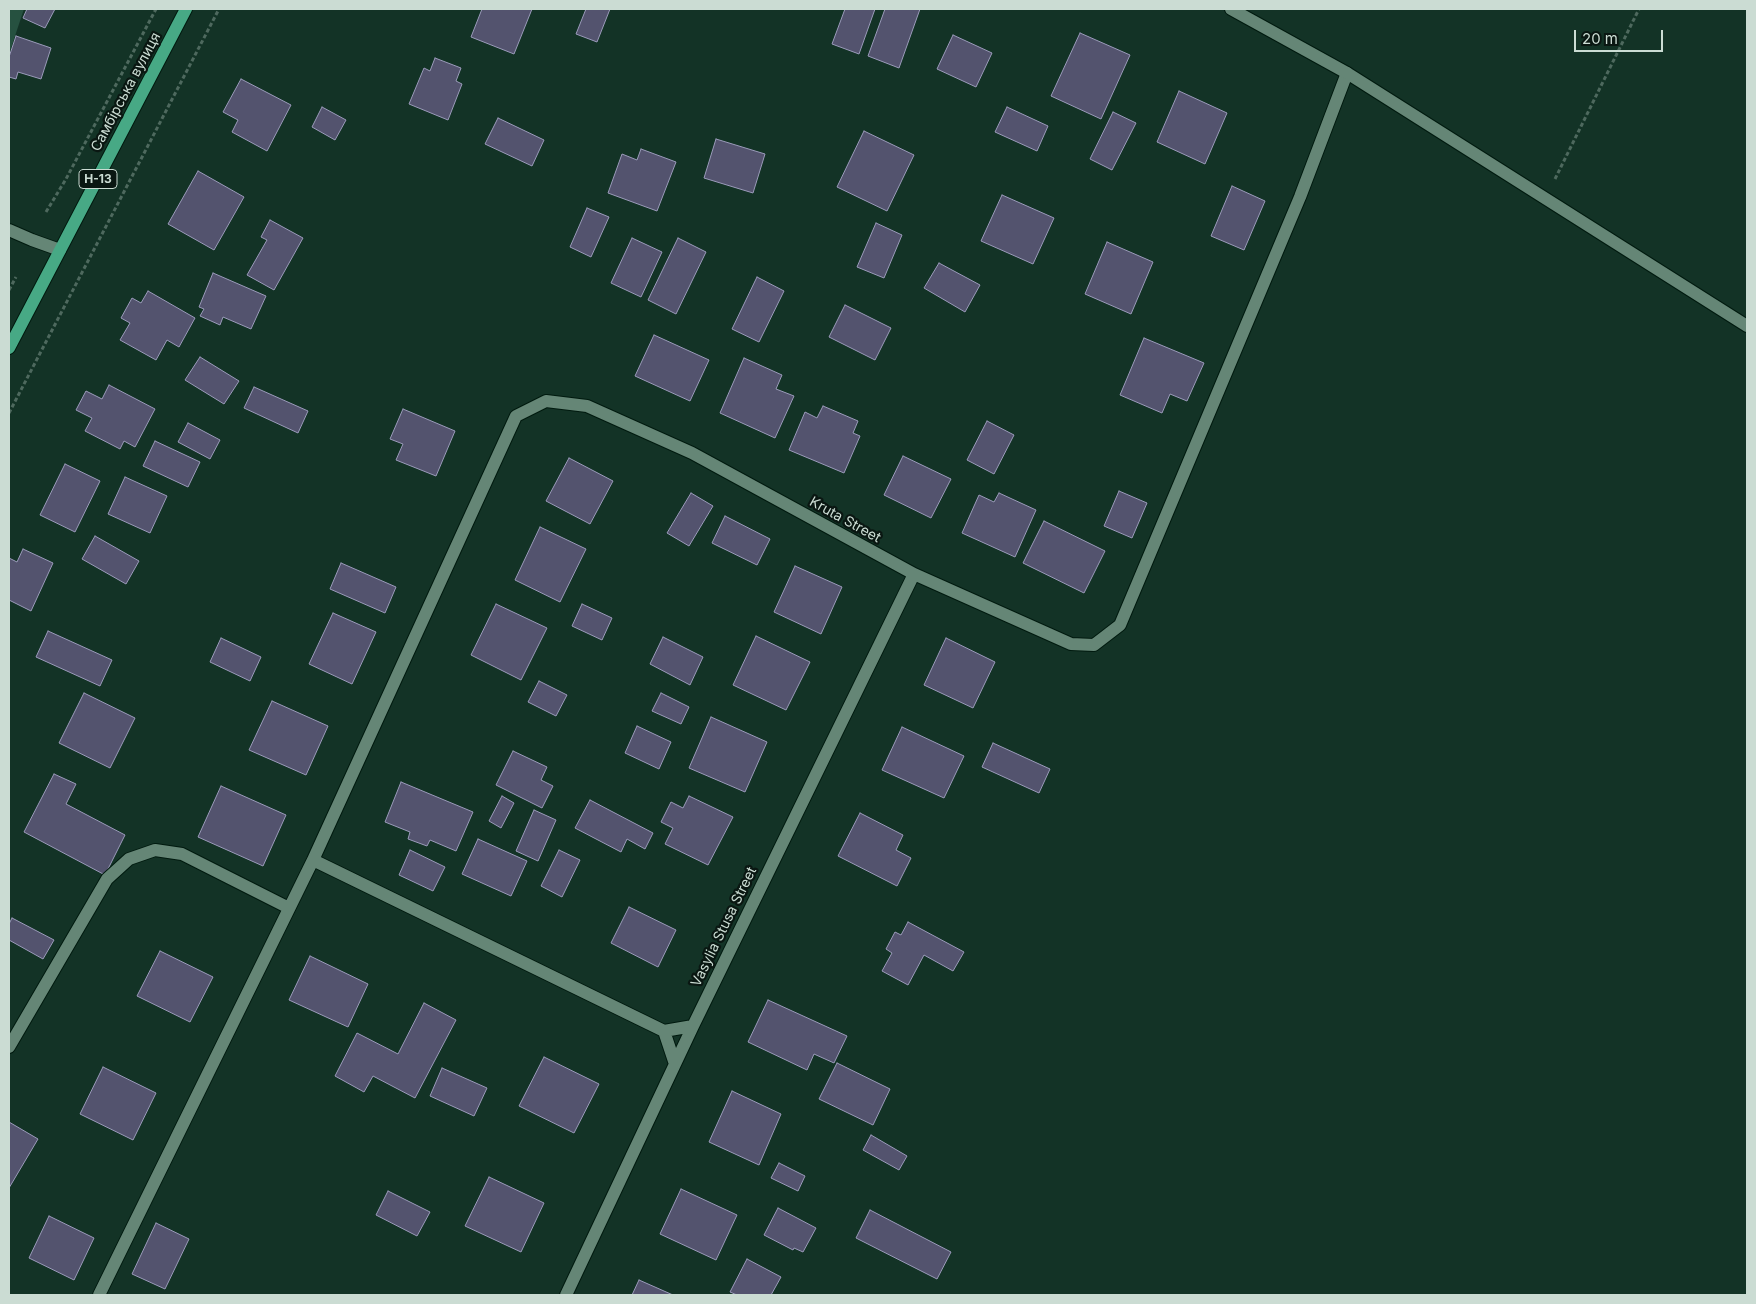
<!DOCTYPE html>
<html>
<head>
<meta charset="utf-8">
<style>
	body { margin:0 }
	#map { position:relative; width:1756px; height:1304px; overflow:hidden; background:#133326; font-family:Inter,sans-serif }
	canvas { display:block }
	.frame { position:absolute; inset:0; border:10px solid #cbdcd3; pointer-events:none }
	.scale { position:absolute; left:1574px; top:30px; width:89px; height:22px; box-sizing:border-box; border:2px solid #cbdcd3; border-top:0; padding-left:6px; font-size:15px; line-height:18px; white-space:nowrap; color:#cbdcd3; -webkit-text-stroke:4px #0a1712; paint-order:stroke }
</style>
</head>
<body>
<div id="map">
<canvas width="1756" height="1304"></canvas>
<div class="frame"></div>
<div class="scale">20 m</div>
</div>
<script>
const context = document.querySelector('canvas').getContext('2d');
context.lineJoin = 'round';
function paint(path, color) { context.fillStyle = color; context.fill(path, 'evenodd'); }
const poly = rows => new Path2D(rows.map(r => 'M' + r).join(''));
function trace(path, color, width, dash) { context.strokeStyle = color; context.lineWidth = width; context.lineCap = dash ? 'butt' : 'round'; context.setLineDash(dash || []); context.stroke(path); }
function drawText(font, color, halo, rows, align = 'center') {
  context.font = font + ' Inter,sans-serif'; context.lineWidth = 4.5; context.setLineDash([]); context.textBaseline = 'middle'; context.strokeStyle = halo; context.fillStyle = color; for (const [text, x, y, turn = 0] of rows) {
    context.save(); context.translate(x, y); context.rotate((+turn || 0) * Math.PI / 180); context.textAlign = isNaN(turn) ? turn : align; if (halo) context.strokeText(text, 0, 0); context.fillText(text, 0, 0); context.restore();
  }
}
paint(poly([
	[9,9,24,9,9,54]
]), '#265140');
const building = poly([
	[27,9,55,9,45,28,23,18,27,9],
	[482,9,532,9,514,54,471,37,482,9],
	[586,9,610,9,597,42,576,34,586,9],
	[845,9,875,9,859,54,832,44,845,9],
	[885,9,920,9,899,68,868,56,885,9],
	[1080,33,1130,55,1101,119,1051,96,1080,33],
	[953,35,992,53,976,87,937,69,953,35],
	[16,36,51,48,41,79,18,72,16,79,9,77,9,57,16,36],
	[435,58,461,68,456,81,462,84,448,120,409,104,424,68,430,71,435,58],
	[241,79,291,105,267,151,232,132,238,120,223,112,241,79],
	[1179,91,1227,113,1205,164,1157,142,1179,91],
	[322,107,346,120,335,140,312,127,322,107],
	[1007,107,1048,126,1037,151,995,132,1007,107],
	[1113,112,1136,123,1112,170,1090,159,1113,112],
	[498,118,544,140,532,166,485,144,498,118],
	[864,131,914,155,887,211,837,187,864,131],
	[716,139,765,154,753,193,704,178,716,139],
	[641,149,676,162,657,211,608,193,622,154,637,160,641,149],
	[198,171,244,197,214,250,168,224,198,171],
	[1232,186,1265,201,1244,250,1211,236,1232,186],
	[1002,195,1054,218,1033,264,981,241,1002,195],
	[587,208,609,217,591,257,570,247,587,208],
	[270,220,303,238,274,290,247,275,267,240,261,237,270,220],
	[876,223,902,235,884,278,857,267,876,223],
	[632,238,662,252,641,297,611,283,632,238],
	[678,238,706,252,676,314,648,300,678,238],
	[1107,242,1153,262,1131,314,1085,294,1107,242],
	[939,263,980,285,965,312,924,288,939,263],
	[213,273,266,296,251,329,223,317,220,325,200,316,204,309,199,307,213,273],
	[757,277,784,291,759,342,732,329,757,277],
	[148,291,195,318,179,347,167,340,156,360,120,340,130,323,121,318,132,298,141,303,148,291],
	[845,305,891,328,875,360,829,337,845,305],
	[654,335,709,360,690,401,635,376,654,335],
	[1144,338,1204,363,1187,401,1170,394,1162,413,1120,395,1144,338],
	[200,357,239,381,224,404,185,380,200,357],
	[744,358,782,375,776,389,794,396,775,438,720,413,744,358],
	[109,385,155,409,135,447,124,441,120,449,85,431,92,418,76,410,86,391,102,399,109,385],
	[254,387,308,411,298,433,244,408,254,387],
	[823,406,858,421,853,433,860,436,844,473,789,450,805,412,817,418,823,406],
	[403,409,455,431,436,476,396,460,403,444,390,439,403,409],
	[987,421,1014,435,994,474,967,460,987,421],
	[188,423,220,440,210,459,178,442,188,423],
	[155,441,200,462,188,487,143,466,155,441],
	[903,456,951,479,931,518,884,495,903,456],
	[569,458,613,481,590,524,546,501,569,458],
	[65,464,100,481,75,532,40,515,65,464],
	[125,477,167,496,150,533,108,514,125,477],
	[1119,491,1147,503,1132,538,1104,526,1119,491],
	[691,493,713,506,689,546,667,533,691,493],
	[999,493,1036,510,1015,557,962,533,979,495,994,502,999,493],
	[725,516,770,539,757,565,712,543,725,516],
	[1044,521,1105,551,1084,593,1023,563,1044,521],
	[540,527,586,549,560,602,515,580,540,527],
	[95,536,139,561,126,584,82,559,95,536],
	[23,549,53,563,31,611,9,600,9,558,17,562,23,549],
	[341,563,396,587,385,613,330,589,341,563],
	[795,566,842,587,821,634,774,612,795,566],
	[496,604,547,628,521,680,471,655,496,604],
	[582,604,612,618,602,640,572,626,582,604],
	[333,613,376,632,352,684,309,664,333,613],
	[48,631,112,660,100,686,36,657,48,631],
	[756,636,810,662,786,710,733,685,756,636],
	[663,637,703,657,690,685,650,664,663,637],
	[221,638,261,657,250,681,210,662,221,638],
	[946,638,995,662,973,708,924,685,946,638],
	[539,681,567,695,556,716,528,702,539,681],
	[84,693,135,718,110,768,59,743,84,693],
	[661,693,689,707,681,724,652,711,661,693],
	[272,701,328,726,306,775,249,750,272,701],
	[711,717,767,742,745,792,689,768,711,717],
	[637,726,671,742,659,769,625,753,637,726],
	[902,727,964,756,944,798,882,770,902,727],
	[993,743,1050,769,1039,793,982,767,993,743],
	[513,751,547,767,541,780,553,786,542,808,496,785,513,751],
	[54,774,76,784,66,804,125,835,105,875,24,832,54,774],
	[401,782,473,812,456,851,430,840,427,846,408,839,410,832,385,822,401,782],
	[221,786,286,815,263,866,198,837,221,786],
	[502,796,514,803,501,828,489,821,502,796],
	[689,796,733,817,708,865,665,844,673,828,661,822,671,802,683,808,689,796],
	[590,800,653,833,645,849,627,839,621,852,575,828,590,800],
	[534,810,556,820,538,861,516,851,534,810],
	[860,813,903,835,896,850,911,858,897,886,838,856,860,813],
	[478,839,527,861,511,896,462,874,478,839],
	[410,850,445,867,433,891,399,875,410,850],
	[559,850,580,860,562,897,541,886,559,850],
	[629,907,676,930,658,967,611,943,629,907],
	[12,918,54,940,43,959,9,940,9,924,12,918],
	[908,922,964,952,953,971,924,955,908,985,882,971,892,953,886,949,895,932,901,935,908,922],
	[160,951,213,977,190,1022,137,996,160,951],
	[310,956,368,984,348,1027,289,1000,310,956],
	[768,1000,847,1036,834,1063,814,1054,807,1070,748,1042,768,1000],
	[424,1003,456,1020,415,1098,373,1076,364,1092,335,1076,357,1033,398,1054,424,1003],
	[544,1057,599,1084,574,1133,519,1106,544,1057],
	[837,1063,890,1089,873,1125,819,1099,837,1063],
	[103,1067,156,1093,133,1140,80,1114,103,1067],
	[442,1068,487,1088,474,1116,430,1096,442,1068],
	[732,1091,781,1114,759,1165,709,1142,732,1091],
	[9,1122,38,1139,9,1188,9,1122],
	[871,1135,907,1156,899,1170,863,1150,871,1135],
	[779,1163,805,1176,798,1191,771,1178,779,1163],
	[489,1177,544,1203,521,1252,465,1226,489,1177],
	[681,1189,737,1215,716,1260,660,1234,681,1189],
	[388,1191,430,1212,417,1236,376,1215,388,1191],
	[778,1208,816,1228,803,1252,794,1248,793,1250,764,1235,778,1208],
	[870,1210,951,1252,937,1279,856,1238,870,1210],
	[49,1216,94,1238,74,1280,29,1258,49,1216],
	[156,1223,189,1239,165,1289,132,1274,156,1223],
	[747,1259,781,1277,771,1295,737,1295,730,1292,747,1259],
	[639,1280,673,1295,632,1295,639,1280]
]);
paint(building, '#53536e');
trace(building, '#9b9bba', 1);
const street = poly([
	[313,860,664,1031,693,1026],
	[664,1031,675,1064],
	[9,1047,107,879,129,859,155,850,182,854,289,908],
	[99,1295,313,860,516,416,546,401,587,406,692,453,914,574,1071,644,1094,645,1120,625,1300,197,1347,73],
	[566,1295,693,1026,914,574]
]);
const secondary = poly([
	[1231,9,1347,73,1747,326],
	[9,230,32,240,60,250]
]);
const primary = poly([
	[9,348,186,9]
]);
trace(street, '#001a0f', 14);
trace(secondary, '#001a0f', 14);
trace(primary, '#001a0f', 14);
trace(poly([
	[1555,179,1639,9],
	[46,212,66,179,156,9],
	[9,290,16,277],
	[9,413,219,9]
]), '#4e695e', 3, [4, 2.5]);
trace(street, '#658676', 12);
trace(secondary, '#658676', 12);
trace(primary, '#47a985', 12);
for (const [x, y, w] of [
	[98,179,38]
]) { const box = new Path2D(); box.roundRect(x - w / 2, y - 9.5, w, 19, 4); context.fillStyle = '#0a1712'; context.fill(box); trace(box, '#cbdcd3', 1); }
drawText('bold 12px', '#cbdcd3', null, [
	["Н-13",98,179]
]);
drawText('14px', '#cbdcd3', '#0a1712', [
	["Самбірська вулиця",126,92,-62],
	["Kruta Street",845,520,29],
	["Vasylia Stusa Street",724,927,-64]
]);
</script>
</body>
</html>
